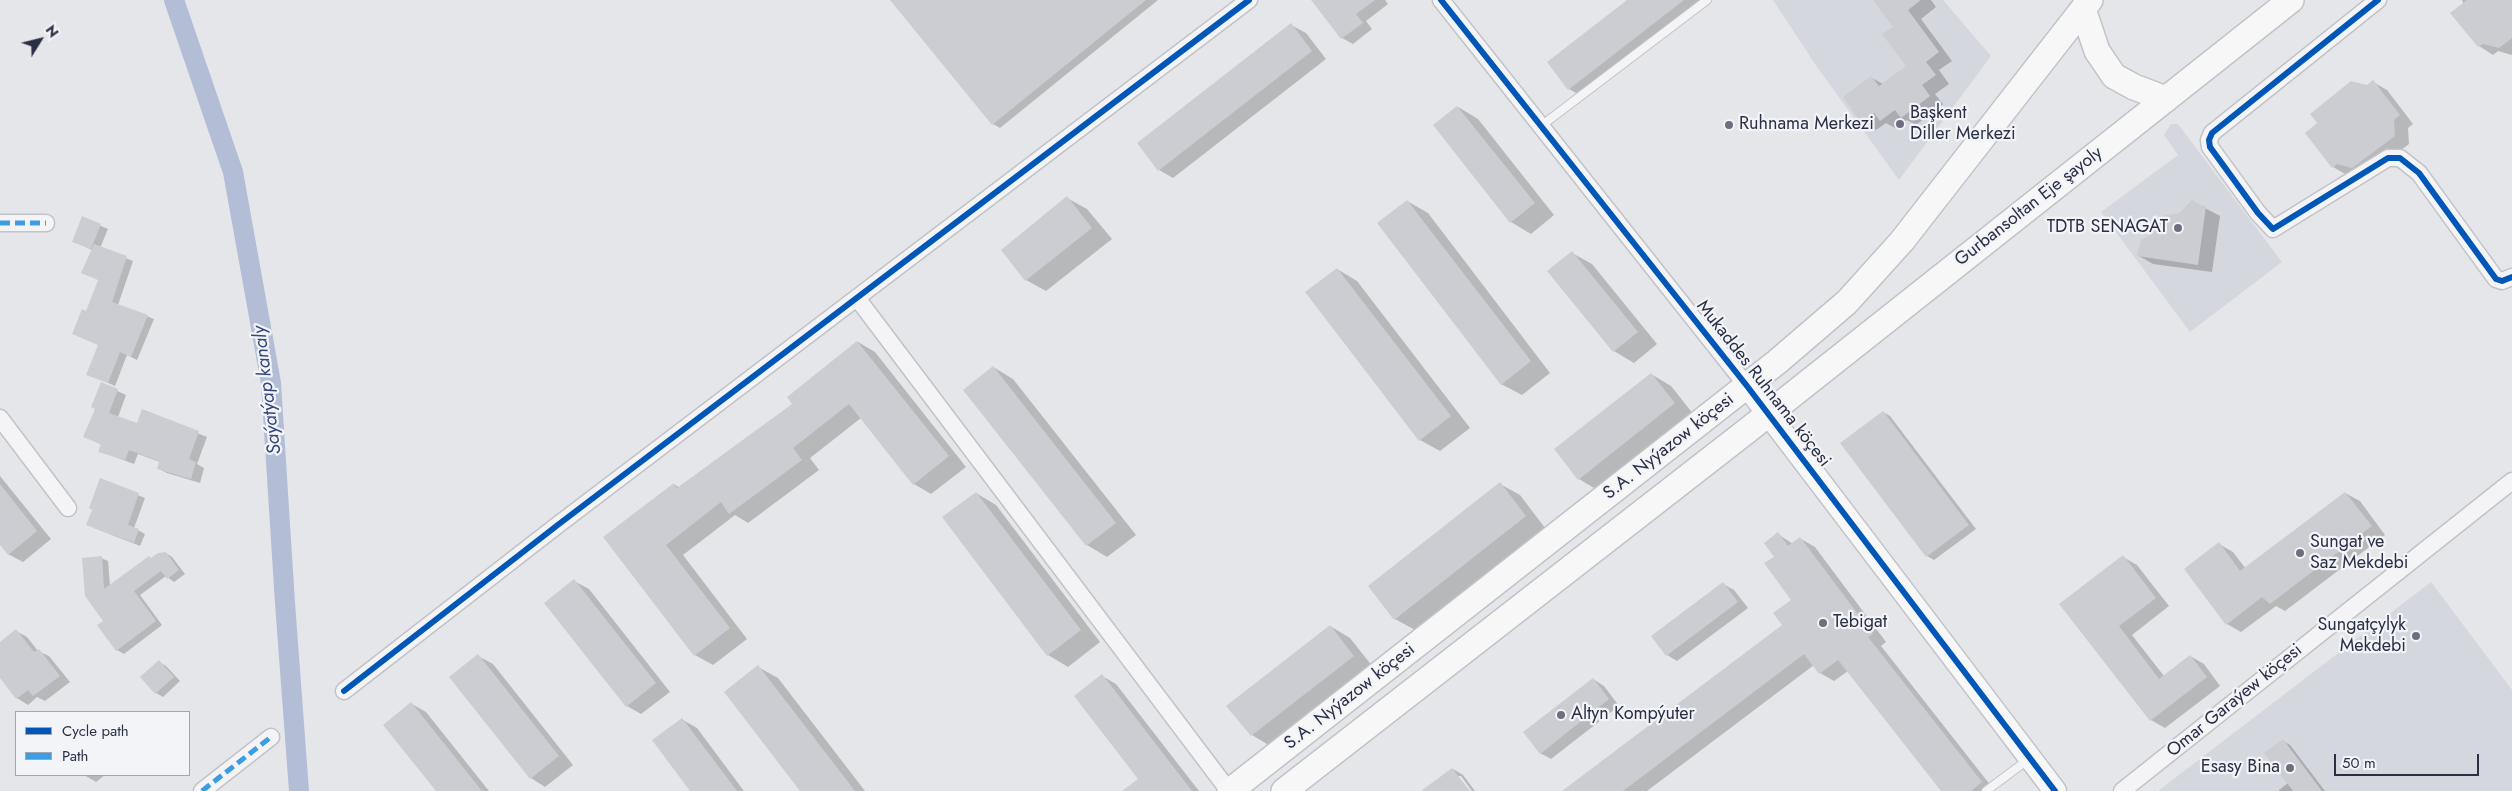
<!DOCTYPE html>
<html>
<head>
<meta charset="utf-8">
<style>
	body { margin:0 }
	#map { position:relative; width:2512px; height:791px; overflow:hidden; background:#e5e6e9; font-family:Jost,sans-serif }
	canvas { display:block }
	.legend { position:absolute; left:15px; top:711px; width:175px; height:65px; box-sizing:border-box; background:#f3f4f8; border:1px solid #a3a5b0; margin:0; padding:6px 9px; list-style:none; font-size:15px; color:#2a2f45 }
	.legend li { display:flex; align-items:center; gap:10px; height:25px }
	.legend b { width:25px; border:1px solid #a3a5b0 }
	.north { position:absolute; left:15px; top:15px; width:50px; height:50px; -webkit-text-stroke:4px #f3f4f8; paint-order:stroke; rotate:54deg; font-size:14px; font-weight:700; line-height:20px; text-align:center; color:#2a2f45 }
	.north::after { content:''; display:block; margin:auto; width:18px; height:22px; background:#2a2f45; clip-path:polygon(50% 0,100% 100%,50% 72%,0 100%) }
	.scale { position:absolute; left:2334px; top:754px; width:145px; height:22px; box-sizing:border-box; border:2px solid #2a2f45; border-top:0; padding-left:6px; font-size:15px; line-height:18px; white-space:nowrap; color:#2a2f45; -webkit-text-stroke:4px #f3f4f8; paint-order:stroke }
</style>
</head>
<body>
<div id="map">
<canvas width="2512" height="791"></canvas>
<ul class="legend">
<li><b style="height:6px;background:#0057b8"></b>Cycle path</li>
<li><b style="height:6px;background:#3d9de3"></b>Path</li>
</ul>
<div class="north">N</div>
<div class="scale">50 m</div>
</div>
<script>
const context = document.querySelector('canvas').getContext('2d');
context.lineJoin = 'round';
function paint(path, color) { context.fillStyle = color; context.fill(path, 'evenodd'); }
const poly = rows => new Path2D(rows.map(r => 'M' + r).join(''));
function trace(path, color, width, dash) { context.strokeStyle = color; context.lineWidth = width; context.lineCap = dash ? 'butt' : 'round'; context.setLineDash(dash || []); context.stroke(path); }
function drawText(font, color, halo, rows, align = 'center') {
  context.font = font + ' Jost,sans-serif'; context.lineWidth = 4.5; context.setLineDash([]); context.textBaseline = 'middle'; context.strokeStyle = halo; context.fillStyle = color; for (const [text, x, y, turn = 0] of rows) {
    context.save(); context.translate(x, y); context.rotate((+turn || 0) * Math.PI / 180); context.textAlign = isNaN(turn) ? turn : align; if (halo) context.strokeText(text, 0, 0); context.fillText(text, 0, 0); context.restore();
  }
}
paint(poly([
	[1773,0,1943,0,1991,56,1899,180,1817,67],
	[2171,124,2178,124,2282,262,2190,332,2101,212,2178,155,2164,135],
	[2431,582,2512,690,2512,791,2158,791]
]), '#d5d7df');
paint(poly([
	[892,0,1158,0,1000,128,993,124],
	[1318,0,1385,0,1388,4,1366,21,1372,29,1353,44,1342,38],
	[1629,0,1708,0,1583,97,1569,89],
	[1875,0,1931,0,1936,7,1921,19,1952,61,1939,70,1949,84,1935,94,1943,104,1916,125,1907,120,1895,128,1886,123,1876,130,1862,122,1872,78,1883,84,1907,67,1895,27],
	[2462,0,2512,0,2512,55,2498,51,2493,55,2479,46],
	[1291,25,1306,33,1326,59,1173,178,1159,170],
	[2373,82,2387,90,2413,124,2408,128,2409,144,2367,176,2347,175,2333,167,2367,86],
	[1458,107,1478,119,1554,215,1531,234,1511,222],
	[1067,198,1087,209,1112,239,1046,291,1026,280],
	[1407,201,1428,213,1550,373,1522,395,1501,384],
	[2192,201,2220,216,2212,272,2153,264,2139,256],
	[82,218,108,229,100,248,133,261,118,305,154,319,137,360,127,355,115,386,88,374,99,345,74,334,87,313,100,281,92,250,73,241],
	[1572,253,1592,264,1657,344,1634,363,1614,351],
	[1337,269,1357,281,1470,428,1440,451,1420,440],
	[858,342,875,352,966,467,931,494,914,484,861,418,810,458,819,470,748,523,735,515,683,555,747,639,713,665,695,655,605,537,674,484,680,488,794,404],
	[993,367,1013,379,1136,535,1107,557,1087,545],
	[1651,374,1671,386,1694,415,1599,491,1579,479],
	[102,384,126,395,118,417,138,425,143,411,207,437,197,464,204,468,200,483,167,473,159,469,160,462,138,454,134,464,99,451,102,445,85,437,96,409],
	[1883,412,1890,416,1976,529,1934,560,1927,556],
	[0,476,51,539,23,562,8,554,0,543],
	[101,480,145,498,134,528,145,534,140,546,94,528,93,510],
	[1500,484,1520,495,1545,528,1415,630,1395,619],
	[976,493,996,505,1100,642,1068,667,1048,655],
	[2345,493,2360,501,2385,535,2285,611,2276,606,2241,632,2227,624,2219,544,2233,552,2246,569],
	[1778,534,1793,544,1801,539,1815,547,1886,642,1881,646,1995,791,1943,791,1848,671,1834,681,1820,673,1814,665,1647,791,1564,791,1784,625,1793,600,1776,557],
	[166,553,172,557,185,574,174,582,166,576,140,595,162,625,124,654,117,650,105,621,101,558,108,561,110,586],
	[2123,557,2137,565,2169,606,2132,635,2164,676,2190,656,2204,664,2220,686,2165,728,2151,720,2061,604],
	[574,581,589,589,670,692,641,714,627,706],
	[1723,584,1734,590,1748,608,1677,661,1667,655],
	[1330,626,1350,638,1373,667,1272,747,1252,735],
	[16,631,27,637,38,651,49,656,70,682,45,701,37,697,28,705,17,698,0,676,0,643],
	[478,656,493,664,573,765,545,787,531,778,451,677],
	[159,662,166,666,180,681,163,697,156,693],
	[758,667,778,678,865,791,802,791],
	[1102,676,1116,684,1199,791,1124,791,1140,779],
	[1593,679,1604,686,1619,706,1551,759,1540,753],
	[412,704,426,712,489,791,437,791],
	[683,720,697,728,744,791,692,791],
	[2283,741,2290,745,2325,791,2278,791,2288,783],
	[1453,769,1463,775,1475,791,1472,791,1461,776,1457,776,1468,791,1423,791],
	[84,775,105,775,96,782]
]), '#0003');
trace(poly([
	[174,0,233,172,271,383,285,603,299,791]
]), '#b3bdd5', 20);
paint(poly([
	[890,0,1146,0,992,125],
	[1311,0,1375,0,1356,14,1363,23,1341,39],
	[1627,0,1684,0,1568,90,1547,62],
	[1873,0,1921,0,1908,10,1939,52,1926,62,1936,75,1922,85,1930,96,1901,118,1895,110,1880,121,1874,113,1861,123,1843,97,1871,76,1879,86,1906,66,1882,34,1893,27],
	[2467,0,2512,0,2512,38,2499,48,2483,44,2478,47,2450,13],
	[1291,23,1312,51,1158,171,1137,143],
	[2373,80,2400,115,2394,120,2395,136,2352,168,2337,164,2332,168,2305,133,2317,123,2310,114,2351,81,2367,85],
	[1457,106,1535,203,1510,223,1433,125],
	[1067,196,1092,228,1025,281,1001,250],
	[1407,200,1531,361,1501,385,1377,223],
	[2192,200,2199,205,2206,206,2198,265,2137,256,2141,240,2150,235,2155,222,2166,215,2181,213],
	[82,216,101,224,91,249,72,242],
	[94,244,127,256,112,302,148,315,131,357,120,352,108,383,86,375,98,345,72,334,82,309,86,311,98,280,81,273],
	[1572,251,1638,332,1613,352,1547,271],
	[1337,268,1451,416,1419,441,1305,292],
	[857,341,949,456,913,485,849,404,793,448,802,460,729,514,721,502,666,545,730,628,694,656,603,537,674,483,677,488,792,404,787,397],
	[993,366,1116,523,1086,546,963,390],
	[1651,373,1675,403,1578,480,1554,449],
	[101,382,118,389,109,413,137,423,142,409,199,431,189,459,196,462,191,479,157,469,159,461,129,450,125,460,98,452,101,444,83,437,95,409,91,407],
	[1883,411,1969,525,1926,557,1840,443],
	[100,478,139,493,128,525,139,529,134,543,86,525,92,510,89,508],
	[1500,482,1526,516,1394,620,1368,586],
	[0,484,37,531,8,555,0,545],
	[976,492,1081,630,1047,656,942,517],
	[2345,492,2372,526,2270,604,2262,597,2226,625,2184,569,2219,542,2240,571],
	[1778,532,1788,546,1800,537,1873,634,1868,637,1982,782,1971,791,1941,791,1838,660,1819,674,1804,654,1623,791,1562,791,1782,625,1773,613,1791,600,1764,563,1774,557,1764,543],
	[166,552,179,570,167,579,161,571,134,591,156,621,116,651,97,625,103,621,85,596,82,558,102,556,104,589,149,556,151,558,158,553],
	[2123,555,2156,598,2119,626,2159,679,2190,655,2207,677,2150,721,2059,604],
	[574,579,656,683,626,707,544,603],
	[1723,582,1738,602,1666,656,1651,636],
	[1330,625,1354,656,1251,736,1226,706],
	[16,629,34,652,39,649,60,676,33,696,28,690,16,699,0,678,0,642],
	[478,654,559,756,530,779,449,677],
	[159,660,174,677,155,694,140,677],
	[758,665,855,791,800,791,724,692],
	[1102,674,1192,791,1122,791,1138,779,1074,696],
	[1593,678,1609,699,1540,754,1523,732],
	[411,702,482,791,436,791,383,725],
	[682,718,737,791,690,791,652,740],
	[2283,739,2322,791,2293,791,2264,753],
	[1452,768,1470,791,1421,791]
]), '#cccdd2');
const lane = poly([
	[1541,126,1707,0],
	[1986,791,2029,759]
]);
const street = poly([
	[1441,0,1747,386],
	[2378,0,2212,133,2209,140,2210,147,2258,213,2273,229,2388,158,2400,158,2419,173,2496,279,2502,281,2512,277],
	[0,223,46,223],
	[857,298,1229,791],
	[0,418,68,508],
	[344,691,559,524,1249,0],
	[202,791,271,737],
	[2122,791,2512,481]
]);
const secondary = poly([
	[1747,386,2055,791]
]);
const primary = poly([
	[2083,9,2097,51,2114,76,2134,87,2166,99],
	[1230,791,1777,362,1847,302,1902,241,2090,0],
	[1284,791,1748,430,2291,0]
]);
trace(lane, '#c2c3c7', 10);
trace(street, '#c2c3c7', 19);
trace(secondary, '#c2c3c7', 25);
trace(primary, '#c0c3c7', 28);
trace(lane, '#f4f4f6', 8);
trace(street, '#f4f4f6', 16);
trace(secondary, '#f7f7f8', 22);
trace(primary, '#f7f7f8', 25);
trace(poly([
	[0,223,46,223],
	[202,791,271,737]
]), '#3d9de3', 5, [10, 5]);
trace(poly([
	[1441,0,1747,386,2055,791],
	[2378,0,2212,133,2209,140,2210,147,2258,213,2273,229,2388,158,2400,158,2419,173,2496,279,2502,281,2512,277],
	[344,691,559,524,1249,0]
]), '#0057b8', 6);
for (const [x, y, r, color] of [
	[1900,124,5,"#6b6f7e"],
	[1729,125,5,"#6b6f7e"],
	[2178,228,5,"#6b6f7e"],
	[2300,553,5,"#6b6f7e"],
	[1823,623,5,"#6b6f7e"],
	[2416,636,5,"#6b6f7e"],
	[1561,715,5,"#6b6f7e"],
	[2290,768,5,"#6b6f7e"]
]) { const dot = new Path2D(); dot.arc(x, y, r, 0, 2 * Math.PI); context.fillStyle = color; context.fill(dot); trace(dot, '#f3f4f8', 2); }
drawText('18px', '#2a2f45', '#f3f4f8', [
	["Başkent",1910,114],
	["Diller Merkezi",1910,135],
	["Ruhnama Merkezi",1739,125],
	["TDTB SENAGAT",2168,228,"right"],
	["Sungat ve",2310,543],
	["Saz Mekdebi",2310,564],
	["Tebigat",1833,623],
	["Sungatçylyk",2406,626,"right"],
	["Mekdebi",2406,647,"right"],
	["Altyn Kompýuter",1571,715],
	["Esasy Bina",2280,768,"right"]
], 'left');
drawText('18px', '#2a2f45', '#f3f4f8', [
	["Gurbansoltan Eje şayoly",2029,207,-38],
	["Mukaddes Ruhnama köçesi",1763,384,52],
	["S.A. Nyýazow köçesi",1669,447,-38],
	["S.A. Nyýazow köçesi",1350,697,-38],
	["Omar Garaýew köçesi",2235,701,-39]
]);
drawText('italic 19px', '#32467b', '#f3f4f8', [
	["Saýatýap kanaly",268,390,-97]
]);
</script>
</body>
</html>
